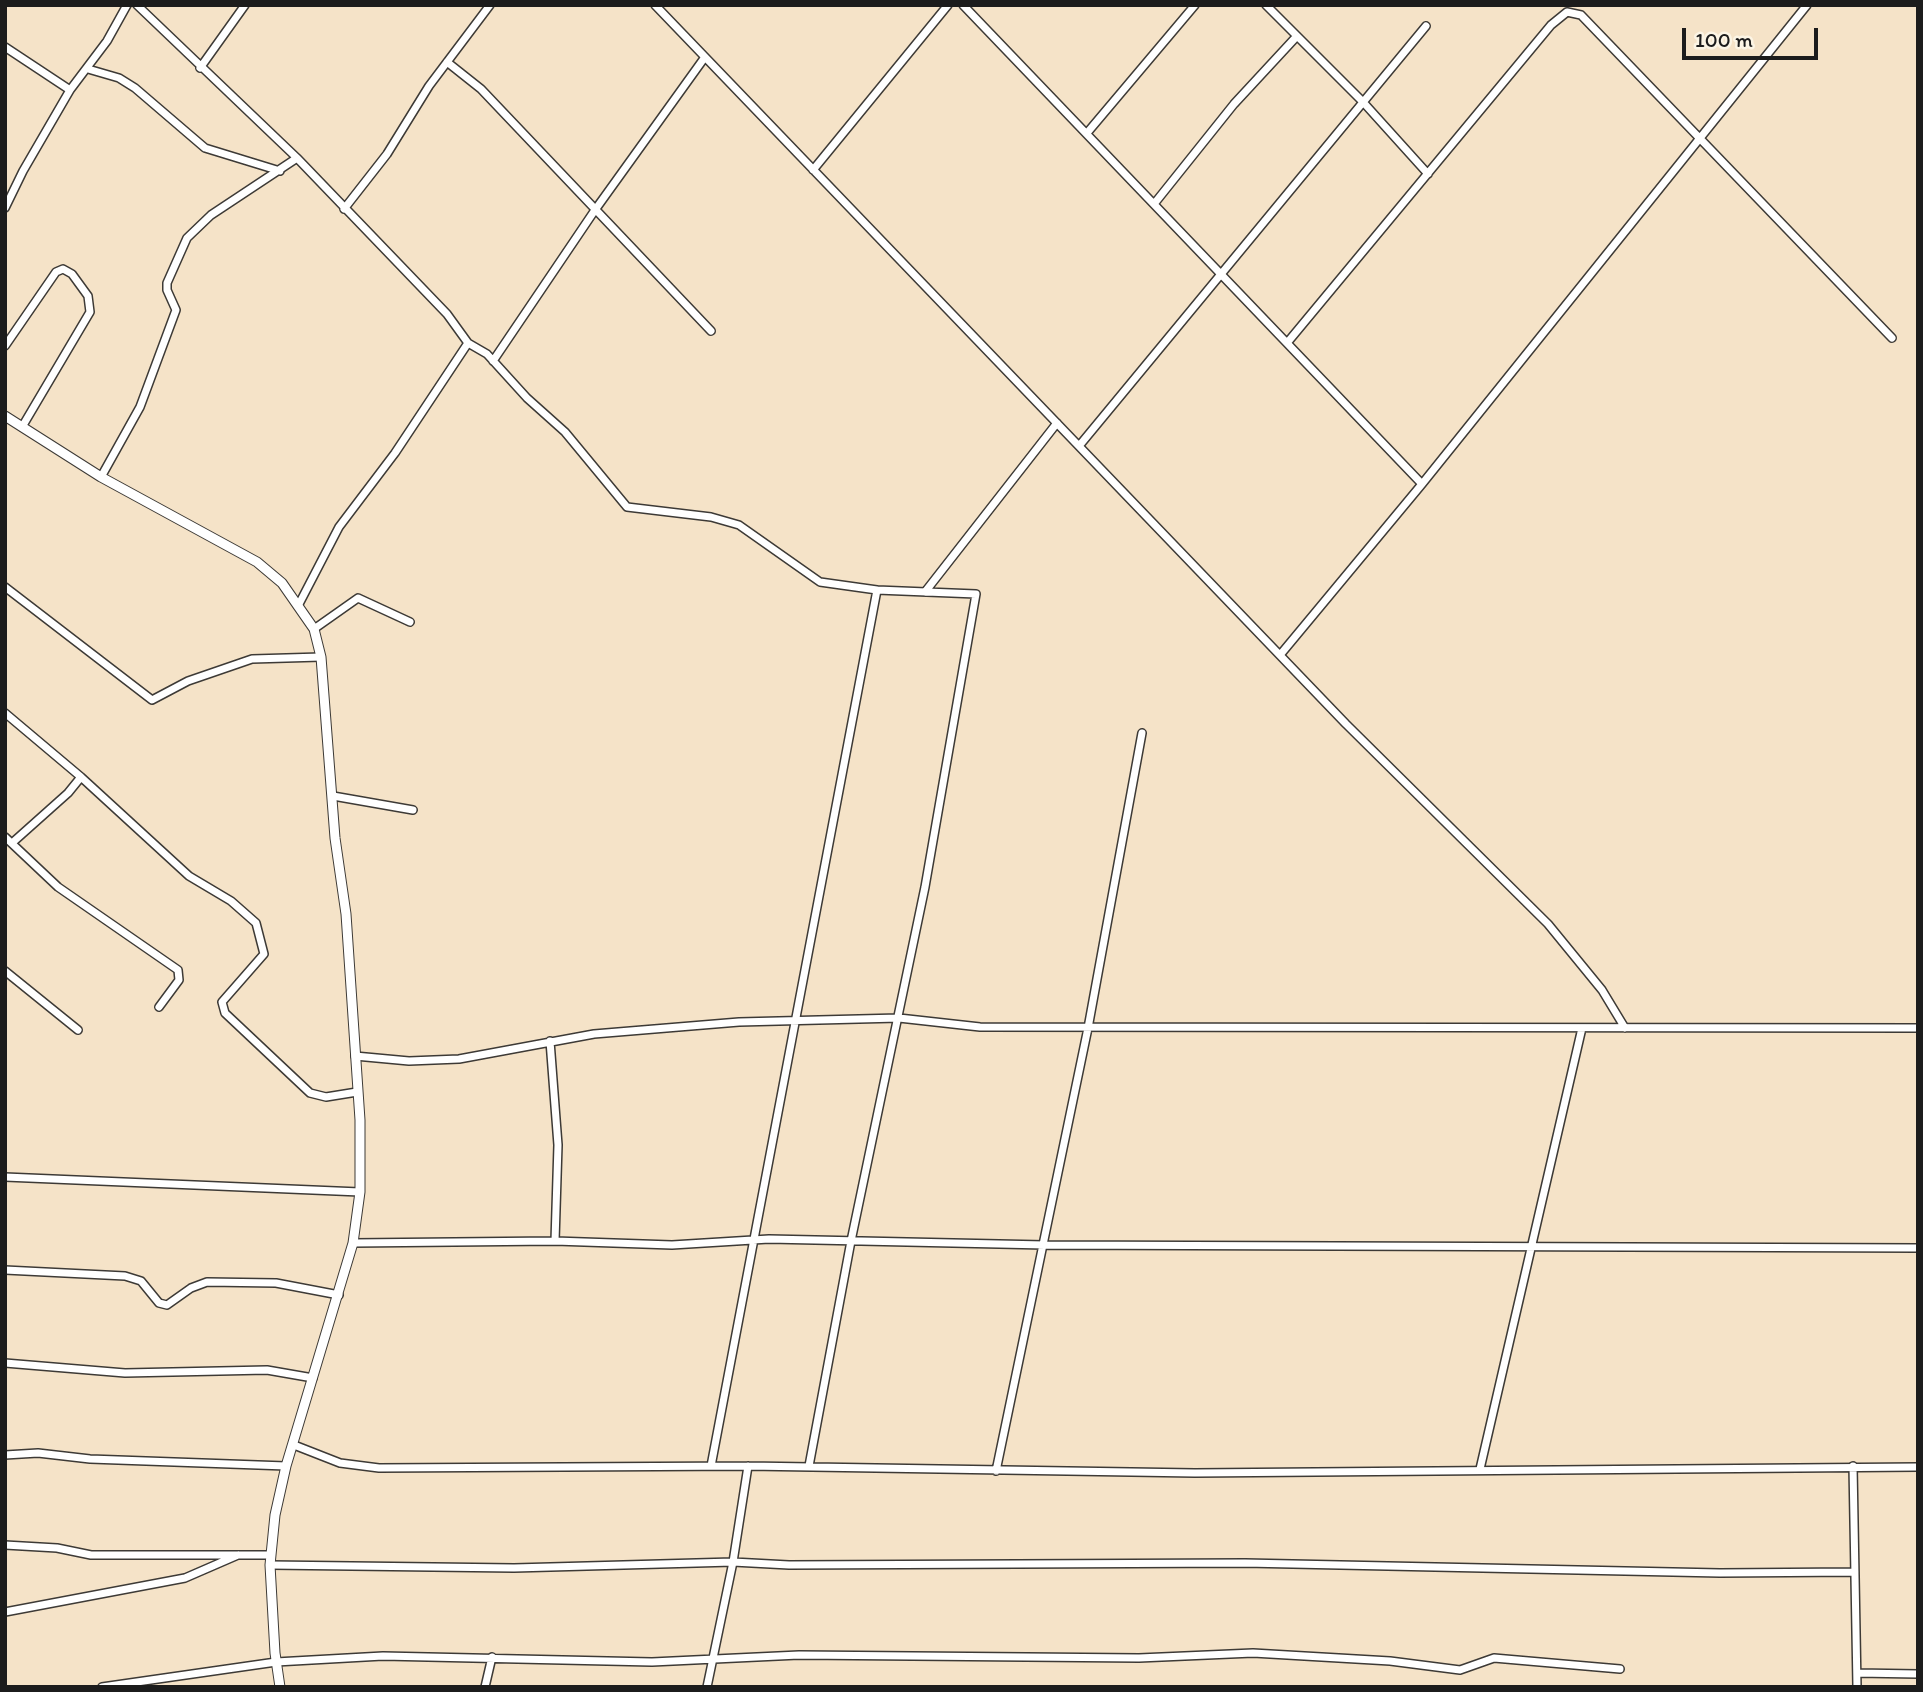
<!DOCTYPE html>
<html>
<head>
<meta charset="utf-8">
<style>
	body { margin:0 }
	#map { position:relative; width:1923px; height:1692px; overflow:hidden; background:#f5e3c8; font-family:Itim,sans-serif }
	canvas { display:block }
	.frame { position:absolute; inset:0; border:7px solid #1c1c1c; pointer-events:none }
	.scale { position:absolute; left:1682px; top:28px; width:136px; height:32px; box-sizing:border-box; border:4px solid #1c1c1c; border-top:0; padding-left:9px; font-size:21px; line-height:24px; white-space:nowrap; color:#1c1c1c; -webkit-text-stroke:5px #fcf5e5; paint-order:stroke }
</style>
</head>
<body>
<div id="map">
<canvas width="1923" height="1692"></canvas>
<div class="frame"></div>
<div class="scale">100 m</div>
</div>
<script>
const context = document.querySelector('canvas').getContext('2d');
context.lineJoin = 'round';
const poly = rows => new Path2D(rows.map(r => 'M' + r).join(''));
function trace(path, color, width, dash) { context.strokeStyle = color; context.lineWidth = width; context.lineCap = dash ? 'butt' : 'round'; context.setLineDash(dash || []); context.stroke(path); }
const minor = poly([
	[137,5,297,158,447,314,468,343,487,354,527,398,565,432,627,507,711,517,739,525,820,582,877,590,976,594,925,887,851,1241,809,1466],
	[655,5,1346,724,1548,924,1602,990,1625,1028],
	[963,5,1422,484],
	[1266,5,1363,102,1428,174],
	[5,47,70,90],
	[447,62,481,89,711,331],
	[200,68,245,5],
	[88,69,119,78,135,88,205,148,280,171],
	[1087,133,1195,5],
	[813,170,948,5],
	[1154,204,1234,104,1297,36],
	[5,208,23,171,70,90,107,41,127,5],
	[344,209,387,154,429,86,490,5],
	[1287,343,1551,25,1567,12,1581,15,1892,338],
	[5,346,56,272,63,269,72,274,88,296,90,312,22,427],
	[493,361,595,210,705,57],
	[1079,446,1426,26],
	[101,477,140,407,176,310,167,290,167,283,187,238,211,215,297,158],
	[5,587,152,700,188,681,252,659,321,657],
	[925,592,1057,423],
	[298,606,339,527,395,453,468,343],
	[314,629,358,598,410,622],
	[1280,655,1422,484,1807,5],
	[5,713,81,777,68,793,12,843],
	[81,777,189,876,231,901,256,923,264,954,222,1002,225,1013,310,1093,326,1097,357,1092],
	[333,796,413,810],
	[5,837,58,887,178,970,179,980,159,1007],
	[5,971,78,1030],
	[550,1041,558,1145,555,1241],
	[355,1056,409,1061,459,1059,594,1034,739,1022,899,1018,980,1027,1918,1028],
	[5,1177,360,1192],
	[353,1243,555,1241,672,1245,769,1239,1045,1245,1918,1248],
	[5,1270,125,1276,141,1281,159,1303,167,1305,191,1288,207,1282,276,1283,339,1295],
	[5,1363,125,1373,267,1370,313,1378],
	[294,1445,340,1463,379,1468,748,1466,1195,1473,1918,1467],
	[5,1455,38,1453,90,1459,286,1466],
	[711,1466,877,590],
	[1853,1466,1857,1687],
	[1480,1469,1582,1028],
	[996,1471,1088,1028,1142,733],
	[5,1545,57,1548,91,1555,271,1555],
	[270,1565,514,1568,733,1562,789,1565,1245,1563,1720,1573,1855,1572],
	[5,1612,185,1578,238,1555],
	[1857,1673,1918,1674],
	[102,1687,276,1662,383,1656,652,1662,799,1655,1139,1658,1253,1653,1390,1661,1460,1670,1494,1658,1620,1669],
	[485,1687,492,1657],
	[707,1687,733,1562,748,1466]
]);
const tertiary = poly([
	[5,416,101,477,257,562,282,583,314,629,321,657,335,838,346,914,360,1120,360,1192,353,1243,286,1466,275,1515,270,1565,275,1653,280,1687]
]);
trace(minor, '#3d3a36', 10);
trace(tertiary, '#3d3a36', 11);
trace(minor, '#fff', 7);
trace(tertiary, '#fff', 9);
</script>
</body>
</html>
